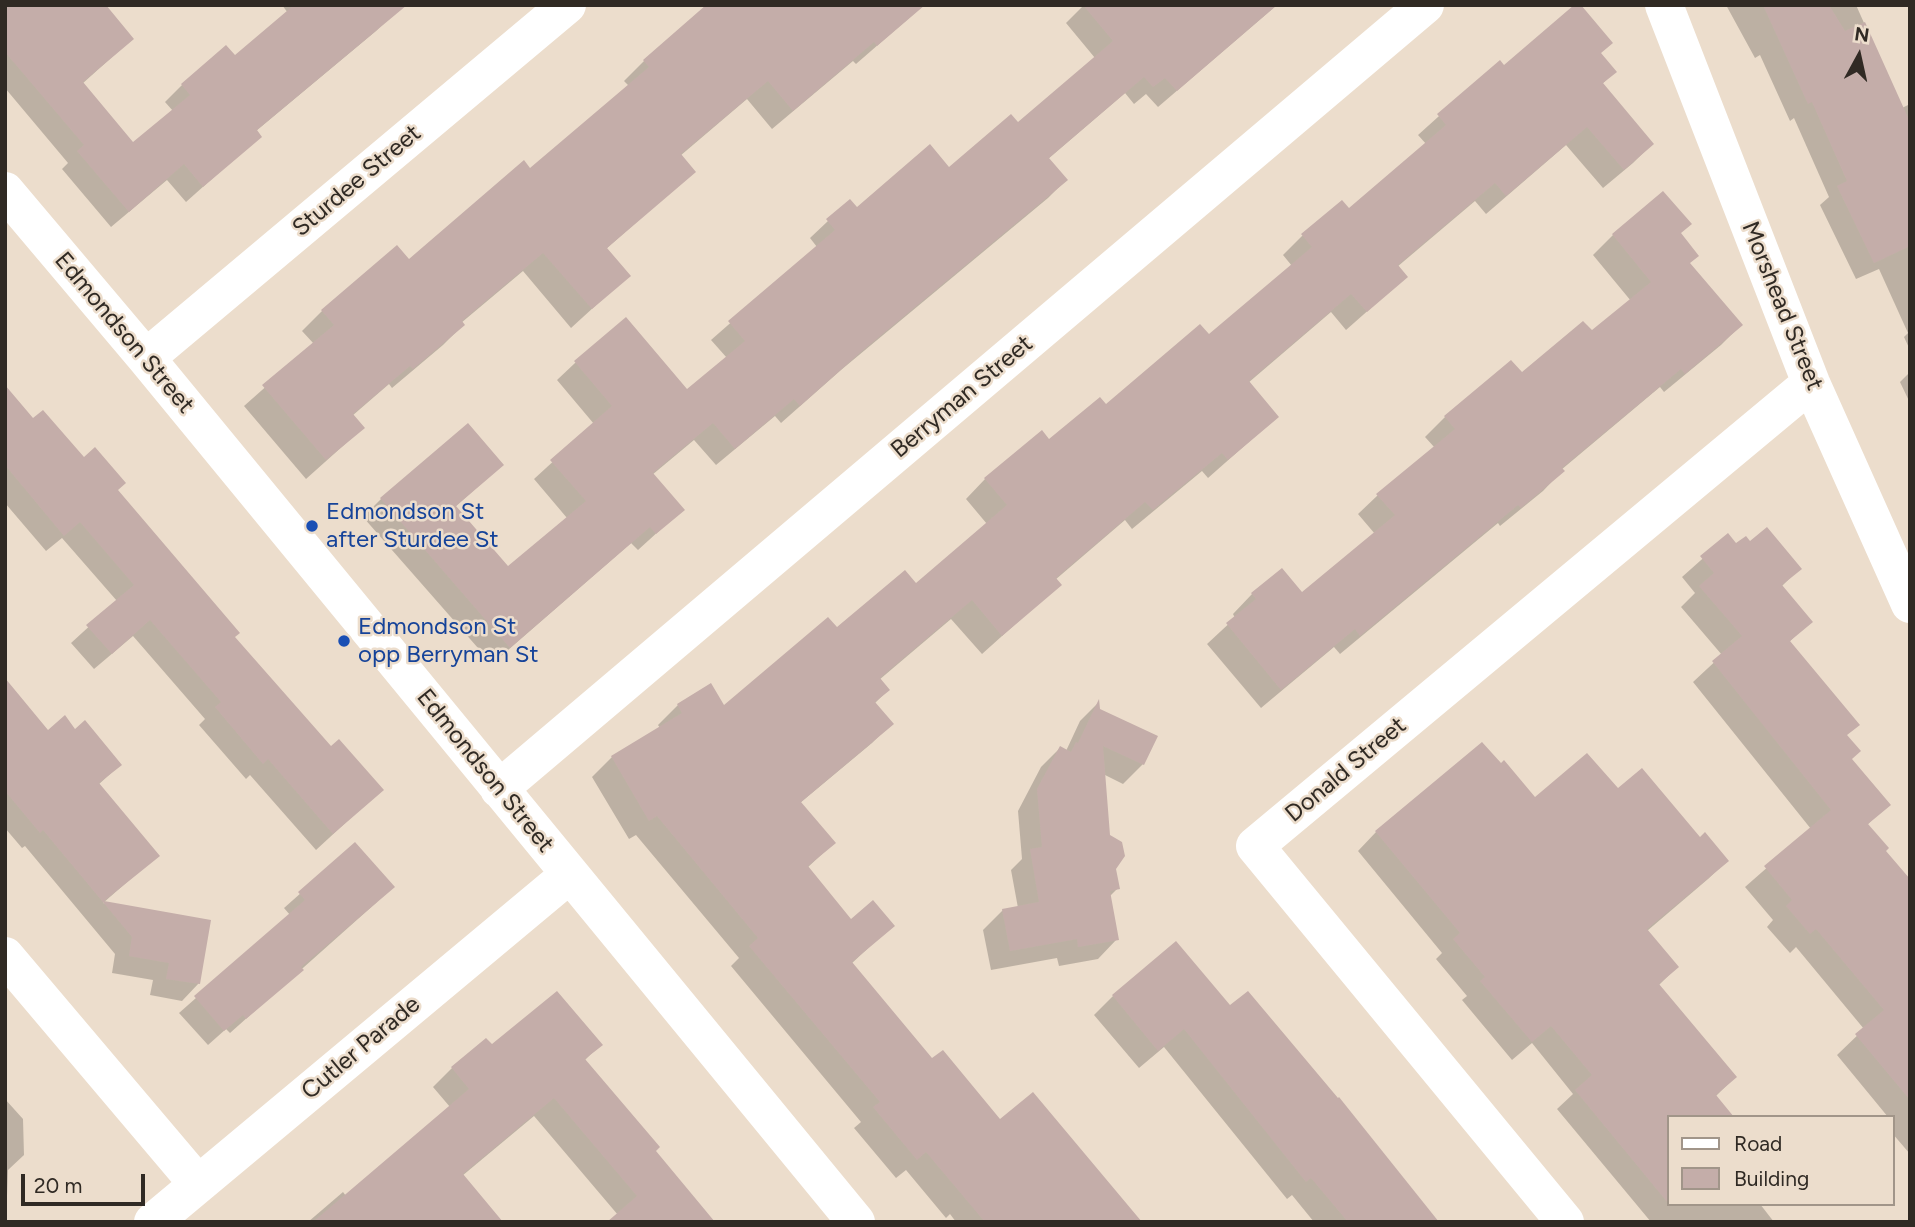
<!DOCTYPE html>
<html>
<head>
<meta charset="utf-8">
<style>
	body { margin:0 }
	#map { position:relative; width:1915px; height:1227px; overflow:hidden; background:#ecddcc; font-family:Figtree,sans-serif }
	canvas { display:block }
	.frame { position:absolute; inset:0; border:7px solid #302a24; pointer-events:none }
	.legend { position:absolute; left:1667px; top:1115px; width:228px; height:91px; box-sizing:border-box; background:#ecddcc; border:2px solid #a19589; margin:0; padding:9px 12px; list-style:none; font-size:21px; color:#302a24 }
	.legend li { display:flex; align-items:center; gap:14px; height:35px }
	.legend b { width:35px; border:2px solid #a19589 }
	.north { position:absolute; left:1824px; top:21px; width:70px; height:70px; -webkit-text-stroke:5px #ecddcc; paint-order:stroke; rotate:8deg; font-size:19px; font-weight:700; line-height:28px; text-align:center; color:#302a24 }
	.north::after { content:''; display:block; margin:auto; width:24px; height:32px; background:#302a24; clip-path:polygon(50% 0,100% 100%,50% 72%,0 100%) }
	.scale { position:absolute; left:21px; top:1174px; width:124px; height:32px; box-sizing:border-box; border:4px solid #302a24; border-top:0; padding-left:9px; font-size:21px; line-height:24px; white-space:nowrap; color:#302a24; -webkit-text-stroke:5px #ecddcc; paint-order:stroke }
</style>
</head>
<body>
<div id="map">
<canvas width="1915" height="1227"></canvas>
<div class="frame"></div>
<ul class="legend">
<li><b style="height:9px;background:#fff"></b>Road</li>
<li><b style="height:19px;background:#c4ada9"></b>Building</li>
</ul>
<div class="north">N</div>
<div class="scale">20 m</div>
</div>
<script>
const context = document.querySelector('canvas').getContext('2d');
context.lineJoin = 'round';
function paint(path, color) { context.fillStyle = color; context.fill(path, 'evenodd'); }
const poly = rows => new Path2D(rows.map(r => 'M' + r).join(''));
function trace(path, color, width, dash) { context.strokeStyle = color; context.lineWidth = width; context.lineCap = dash ? 'butt' : 'round'; context.setLineDash(dash || []); context.stroke(path); }
function drawText(font, color, halo, rows, align = 'center') {
  context.font = font + ' Figtree,sans-serif'; context.lineWidth = 5; context.setLineDash([]); context.textBaseline = 'middle'; context.strokeStyle = halo; context.fillStyle = color; for (const [text, x, y, turn = 0] of rows) {
    context.save(); context.translate(x, y); context.rotate((+turn || 0) * Math.PI / 180); context.textAlign = isNaN(turn) ? turn : align; if (halo) context.strokeText(text, 0, 0); context.fillText(text, 0, 0); context.restore();
  }
}
paint(poly([
	[5,5,132,39,82,84,133,144,173,111,165,102,182,85,226,47,234,58,288,13,282,5,384,5,392,15,376,31,256,131,260,136,186,202,167,180,111,227,62,169,68,163,5,88],
	[710,5,924,5,856,64,853,61,772,129,747,99,680,156,693,172,606,249,628,276,571,328,523,271,461,323,463,325,443,345,392,388,389,384,352,416,363,428,306,479,244,406,314,344,302,331,322,311,409,262,530,170,629,86,624,81,644,61],
	[1084,5,1277,5,1158,107,1146,94,1134,104,1125,93,1048,159,1066,180,1048,198,841,370,781,423,775,416,716,465,694,440,652,475,682,510,638,550,631,543,492,664,363,517,381,499,502,465,455,507,507,568,567,518,534,479,594,424,557,380,575,363,626,320,687,392,727,358,711,340,817,247,810,238,828,221,949,170,1017,124,1095,58,1066,23],
	[1726,5,1856,5,1902,108,1910,104,1910,350,1904,337,1908,333,1879,269,1856,279,1820,205,1829,197,1794,118,1790,121,1760,55,1755,58],
	[1600,54,1615,72,1602,84,1652,144,1633,163,1603,188,1566,145,1486,214,1475,201,1397,267,1406,277,1346,330,1331,312,1248,383,1277,417,1208,478,1202,471,1132,529,1125,520,1055,580,1059,585,982,654,951,619,879,680,888,690,874,704,891,724,872,743,800,803,834,843,807,868,851,921,892,926,851,964,932,1061,1000,1122,1139,1222,956,1222,950,1214,946,1218,906,1170,896,1178,854,1128,861,1122,731,966,739,958,636,835,629,839,592,777,612,757,660,728,658,725,678,705,724,707,836,629,916,585,987,524,966,499,985,479,1041,432,1049,441,1106,407,1209,337,1292,266,1283,255,1302,236,1342,202,1349,211,1427,145,1418,135,1499,62,1504,68],
	[1663,193,1689,263,1741,325,1721,345,1664,392,1660,387,1561,470,1562,471,1543,491,1500,526,1498,523,1340,654,1334,647,1261,708,1207,644,1235,618,1233,614,1252,594,1302,594,1375,534,1358,514,1378,495,1435,448,1425,437,1445,417,1591,333,1631,301,1593,255,1613,235],
	[1910,372,1910,403,1900,382],
	[5,388,33,420,83,459,116,491,233,637,331,748,381,790,316,850,250,775,246,779,199,725,205,719,133,636,94,669,71,643,117,601,62,538,46,551,5,503],
	[1728,536,1736,546,1750,544,1799,569,1781,587,1810,622,1789,642,1846,736,1850,760,1888,804,1867,825,1884,851,1910,984,1910,1154,1892,1133,1894,1124,1892,1117,1888,1117,1837,1055,1864,1029,1796,947,1790,953,1767,927,1773,920,1745,887,1811,829,1693,682,1722,655,1681,607,1695,593,1682,577],
	[5,681,47,732,75,731,120,765,98,785,157,856,103,903,209,921,199,983,182,1001,150,995,153,980,112,973,115,954,25,846,22,848,5,828],
	[1098,703,1098,710,1143,764,1123,784,1103,774,1108,836,1118,888,1109,897,1117,939,1098,959,1059,966,1057,958,991,970,983,930,1003,910,1018,908,1011,870,1022,859,1018,811,1041,767,1060,748,1066,751,1080,721],
	[1482,744,1535,799,1617,791,1700,839,1727,861,1708,879,1647,931,1677,967,1658,986,1735,1077,1715,1097,1668,1117,1668,1204,1760,1204,1774,1222,1651,1222,1557,1109,1573,1094,1532,1043,1512,1060,1462,1000,1467,996,1436,959,1442,953,1358,851,1376,832],
	[355,845,377,902,230,1033,226,1029,208,1045,179,1013,290,915,284,908],
	[1176,944,1230,1008,1437,1222,1314,1222,1292,1195,1287,1199,1164,1047,1139,1068,1094,1015,1113,996],
	[600,1045,584,1061,654,1152,713,1222,618,1215,534,1116,462,1176,501,1222,308,1222,343,1192,346,1196,450,1107,433,1087,452,1068,492,1047],
	[5,1099,23,1119,24,1155,8,1170,6,1222]
]), '#0003');
paint(poly([
	[5,5,106,5,134,39,83,82,133,142,190,95,181,84,226,45,235,55,294,5,407,5,257,130,262,137,203,187,184,164,129,212,77,151,84,145,5,52],
	[706,5,925,5,877,46,874,42,793,111,768,81,681,154,696,172,607,248,631,276,592,309,543,253,462,321,465,325,413,369,410,366,353,414,365,428,326,460,262,385,334,325,321,310,397,245,409,259,524,160,530,168,649,67,643,60],
	[1083,5,1277,5,1177,91,1165,78,1153,87,1144,77,1049,158,1068,180,861,352,800,406,794,399,735,449,713,423,653,473,685,510,656,534,650,527,510,648,380,498,468,423,504,465,456,506,508,566,586,501,550,460,612,406,574,361,626,317,687,389,745,341,728,321,835,230,826,219,850,199,857,207,930,144,949,167,1011,114,1018,122,1113,41],
	[1574,5,1581,5,1613,43,1601,53,1617,72,1603,83,1654,144,1624,170,1587,127,1506,196,1495,183,1398,265,1408,277,1367,312,1351,294,1249,381,1279,417,1228,460,1222,453,1153,510,1145,502,1056,578,1062,585,1002,636,972,600,880,678,890,690,875,702,894,724,801,802,836,843,808,866,851,919,873,900,895,926,852,962,932,1058,943,1050,1000,1119,1033,1092,1142,1222,985,1222,926,1152,917,1160,873,1107,880,1102,749,946,758,938,657,816,649,821,611,756,682,713,677,704,711,683,724,705,828,617,837,627,905,570,916,583,1007,505,984,478,1042,430,1049,439,1100,397,1106,404,1200,324,1209,334,1312,247,1301,234,1342,200,1349,208,1446,125,1437,114,1500,60,1504,65],
	[1763,5,1829,5,1845,31,1865,22,1910,122,1910,246,1874,263,1837,186,1847,181,1812,102,1808,104],
	[1663,191,1692,224,1681,233,1699,256,1690,263,1743,325,1685,374,1681,369,1562,468,1565,471,1521,508,1518,505,1360,636,1355,629,1281,690,1226,623,1256,599,1251,593,1282,568,1302,592,1395,515,1376,494,1455,429,1444,416,1511,360,1522,372,1583,321,1592,330,1651,282,1612,234],
	[5,385,33,418,43,410,84,457,95,447,126,483,118,490,240,633,235,637,331,746,339,739,384,790,333,834,268,759,263,764,215,707,221,702,150,620,112,654,86,625,134,585,80,522,64,536,5,465],
	[1767,527,1802,569,1782,585,1813,622,1790,641,1860,725,1847,735,1861,751,1852,759,1891,805,1868,824,1889,848,1886,851,1910,879,1910,1100,1855,1034,1884,1010,1816,929,1810,934,1786,906,1792,900,1764,866,1831,810,1712,661,1742,636,1699,586,1714,573,1700,556,1728,533,1736,543,1746,536,1750,541],
	[5,678,48,730,65,715,75,729,85,720,122,765,99,783,160,856,104,901,211,920,200,984,166,979,169,963,129,956,132,937,43,830,40,833,5,791],
	[1099,699,1100,709,1158,736,1144,765,1103,746,1110,835,1122,842,1125,856,1116,869,1120,889,1110,891,1119,940,1078,947,1077,939,1010,951,1002,909,1039,902,1030,849,1042,847,1037,789,1060,746,1071,752,1076,742,1078,743],
	[1482,742,1501,763,1504,760,1535,797,1587,753,1618,788,1642,768,1700,837,1705,832,1729,861,1647,929,1679,967,1659,984,1737,1077,1716,1095,1734,1117,1668,1117,1668,1203,1575,1090,1592,1075,1551,1026,1532,1042,1480,981,1485,977,1453,939,1460,933,1375,831],
	[355,842,395,887,301,967,304,970,246,1019,243,1015,224,1031,194,996,305,900,298,892],
	[1176,941,1230,1005,1248,991,1338,1098,1339,1097,1439,1222,1348,1222,1311,1178,1306,1182,1184,1029,1158,1051,1112,995],
	[557,991,603,1045,585,1059,660,1147,656,1151,715,1222,607,1222,637,1196,554,1098,463,1174,503,1222,313,1222,469,1089,451,1067,486,1038,492,1044]
]), '#c4ada9');
trace(poly([
	[1664,5,1811,383,1910,604],
	[5,191,146,358,856,1222],
	[146,358,567,5],
	[499,789,1425,5],
	[5,956,198,1184],
	[153,1222,570,874],
	[1565,1222,1255,846,1811,383]
]), '#fff', 38);
for (const [x, y, r, color] of [
	[312,526,7,"#1a4fb4"],
	[344,641,7,"#1a4fb4"]
]) { const dot = new Path2D(); dot.arc(x, y, r, 0, 2 * Math.PI); context.fillStyle = color; context.fill(dot); trace(dot, '#ecddcc', 2.5); }
drawText('24px', '#302a24', '#ecddcc', [
	["Sturdee Street",357,181,-40],
	["Morshead Street",1782,306,68],
	["Edmondson Street",124,333,50],
	["Berryman Street",962,397,-40],
	["Donald Street",1346,770,-40],
	["Edmondson Street",485,771,51],
	["Cutler Parade",361,1048,-40]
]);
drawText('24px', '#164399', '#ecddcc', [
	["Edmondson St",326,512],
	["after Sturdee St",326,540],
	["Edmondson St",358,627],
	["opp Berryman St",358,655]
], 'left');
</script>
</body>
</html>
